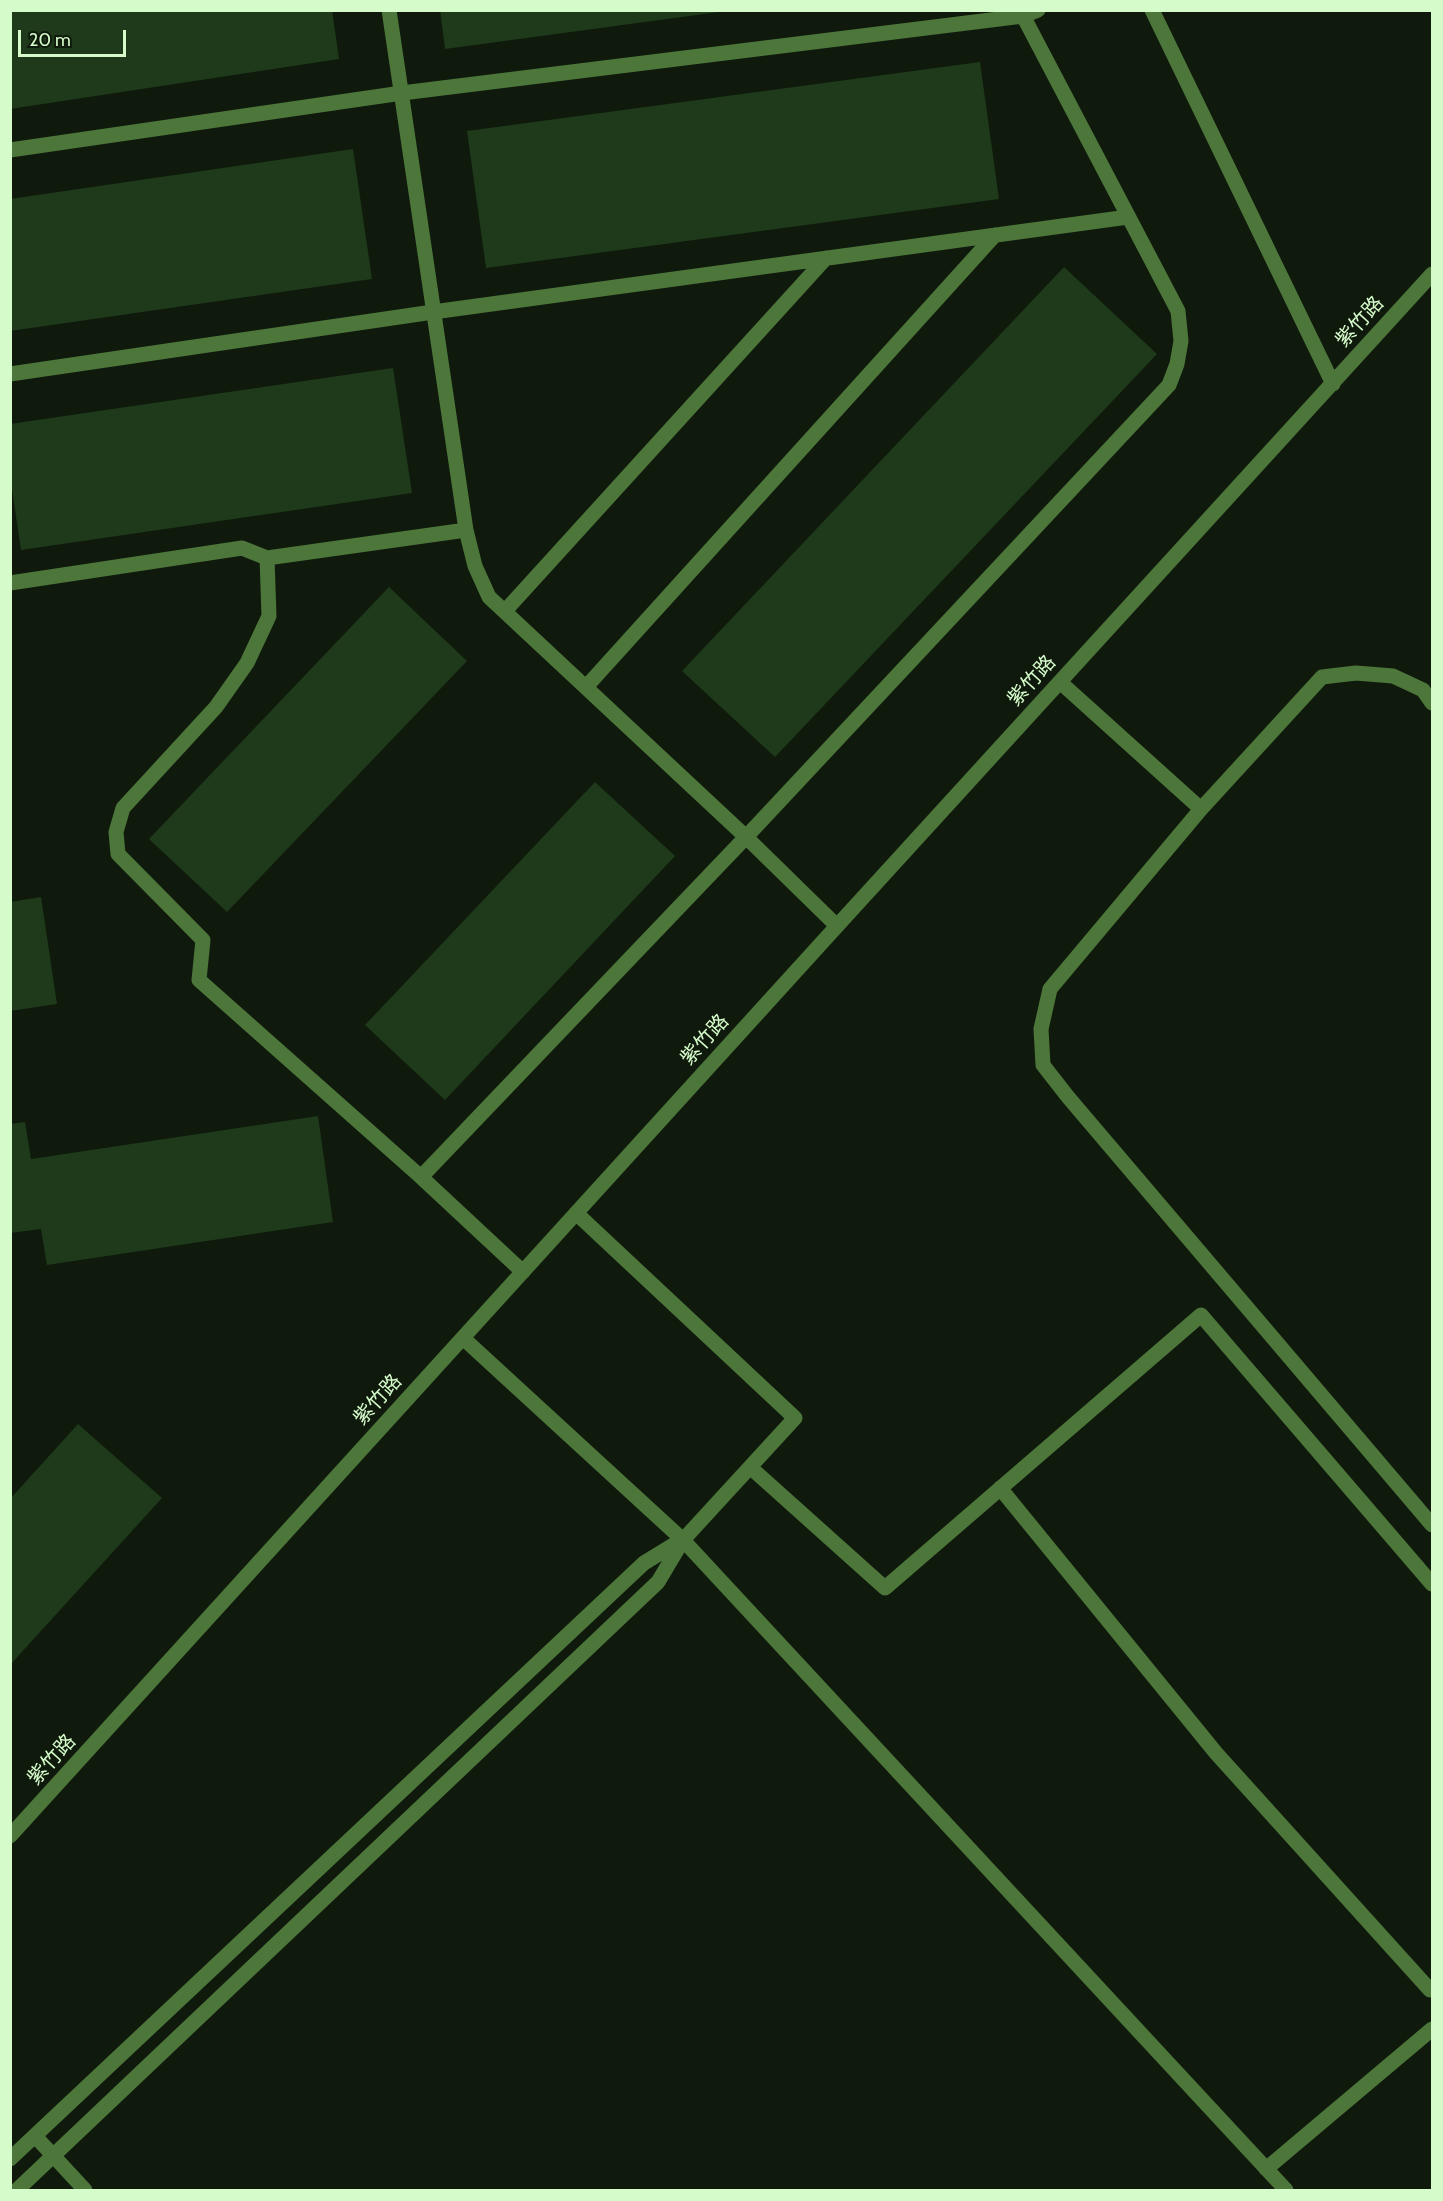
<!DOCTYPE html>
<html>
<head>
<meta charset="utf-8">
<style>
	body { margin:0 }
	#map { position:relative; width:1443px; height:2201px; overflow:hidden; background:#0f1a0c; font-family:Cabin,sans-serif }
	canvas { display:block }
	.frame { position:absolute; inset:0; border:12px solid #d5fbca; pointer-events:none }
	.scale { position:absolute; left:18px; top:30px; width:108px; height:27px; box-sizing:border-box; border:3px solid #d5fbca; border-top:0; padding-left:8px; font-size:18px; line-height:21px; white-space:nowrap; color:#d5fbca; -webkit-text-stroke:4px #0f1a0c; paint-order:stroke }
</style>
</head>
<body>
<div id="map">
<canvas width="1443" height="2201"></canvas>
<div class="frame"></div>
<div class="scale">20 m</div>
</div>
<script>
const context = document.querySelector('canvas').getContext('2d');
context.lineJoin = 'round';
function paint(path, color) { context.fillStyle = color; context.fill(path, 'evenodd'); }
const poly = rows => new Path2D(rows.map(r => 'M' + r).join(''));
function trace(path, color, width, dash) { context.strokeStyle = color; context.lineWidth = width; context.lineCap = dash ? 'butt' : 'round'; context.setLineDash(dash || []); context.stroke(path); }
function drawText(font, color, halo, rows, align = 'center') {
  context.font = font + ' Cabin,"Noto Sans SC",sans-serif'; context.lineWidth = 4.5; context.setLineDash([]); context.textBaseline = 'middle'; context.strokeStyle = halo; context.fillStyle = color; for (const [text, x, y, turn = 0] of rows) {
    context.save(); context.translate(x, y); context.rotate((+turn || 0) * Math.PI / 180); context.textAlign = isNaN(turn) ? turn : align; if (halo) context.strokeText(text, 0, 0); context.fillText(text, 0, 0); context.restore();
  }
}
paint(poly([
	[10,10,332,10,339,59,10,109],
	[440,10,719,10,719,12,445,49],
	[980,62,999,199,486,268,467,131],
	[353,149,372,279,10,331,10,199],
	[1064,267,1157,354,775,757,682,671],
	[393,368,412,493,21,550,10,476,10,424],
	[389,587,467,661,227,912,149,839],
	[595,782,675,856,445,1100,365,1025],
	[41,897,57,1004,10,1011,10,902],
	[318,1116,333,1222,47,1265,41,1229,10,1233,10,1124,25,1122,31,1159],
	[78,1424,162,1498,10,1665,10,1499]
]), '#1e3a1a');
trace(poly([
	[389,10,466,530,475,566,489,597,746,837,837,926],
	[1152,10,1333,384],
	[10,150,402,93,1023,16,1038,10],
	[10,374,433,312,1128,217],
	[10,583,242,548,267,558],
	[505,611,826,258],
	[1060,682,1201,809],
	[586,687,995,235],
	[1432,703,1423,690,1393,676,1356,673,1322,677,1201,809,1050,989,1041,1029,1043,1065,1068,1097,1432,1525],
	[421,1177,199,980,203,940,118,854,116,832,123,808,216,707,247,663,269,616,267,558,466,530],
	[523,1272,421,1177,746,837,1169,385,1177,364,1181,341,1178,311,1020,10],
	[463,1338,683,1540,795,1418,576,1213],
	[750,1467,885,1588,1201,1315,1432,1584],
	[1000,1488,1216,1753,1430,1990,1432,1987],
	[683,1540,1286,2190],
	[10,1836,837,926,1432,274],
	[35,2136,85,2190],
	[10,2159,644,1563,680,1541],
	[1266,2169,1432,2029],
	[17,2190,658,1582,683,1540]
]), '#4d763b', 15);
drawText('20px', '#d5fbca', '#0f1a0c', [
	["紫竹路",1360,322,-48],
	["紫竹路",1032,681,-48],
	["紫竹路",705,1040,-48],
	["紫竹路",378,1400,-48],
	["紫竹路",52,1760,-48]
]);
</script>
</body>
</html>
